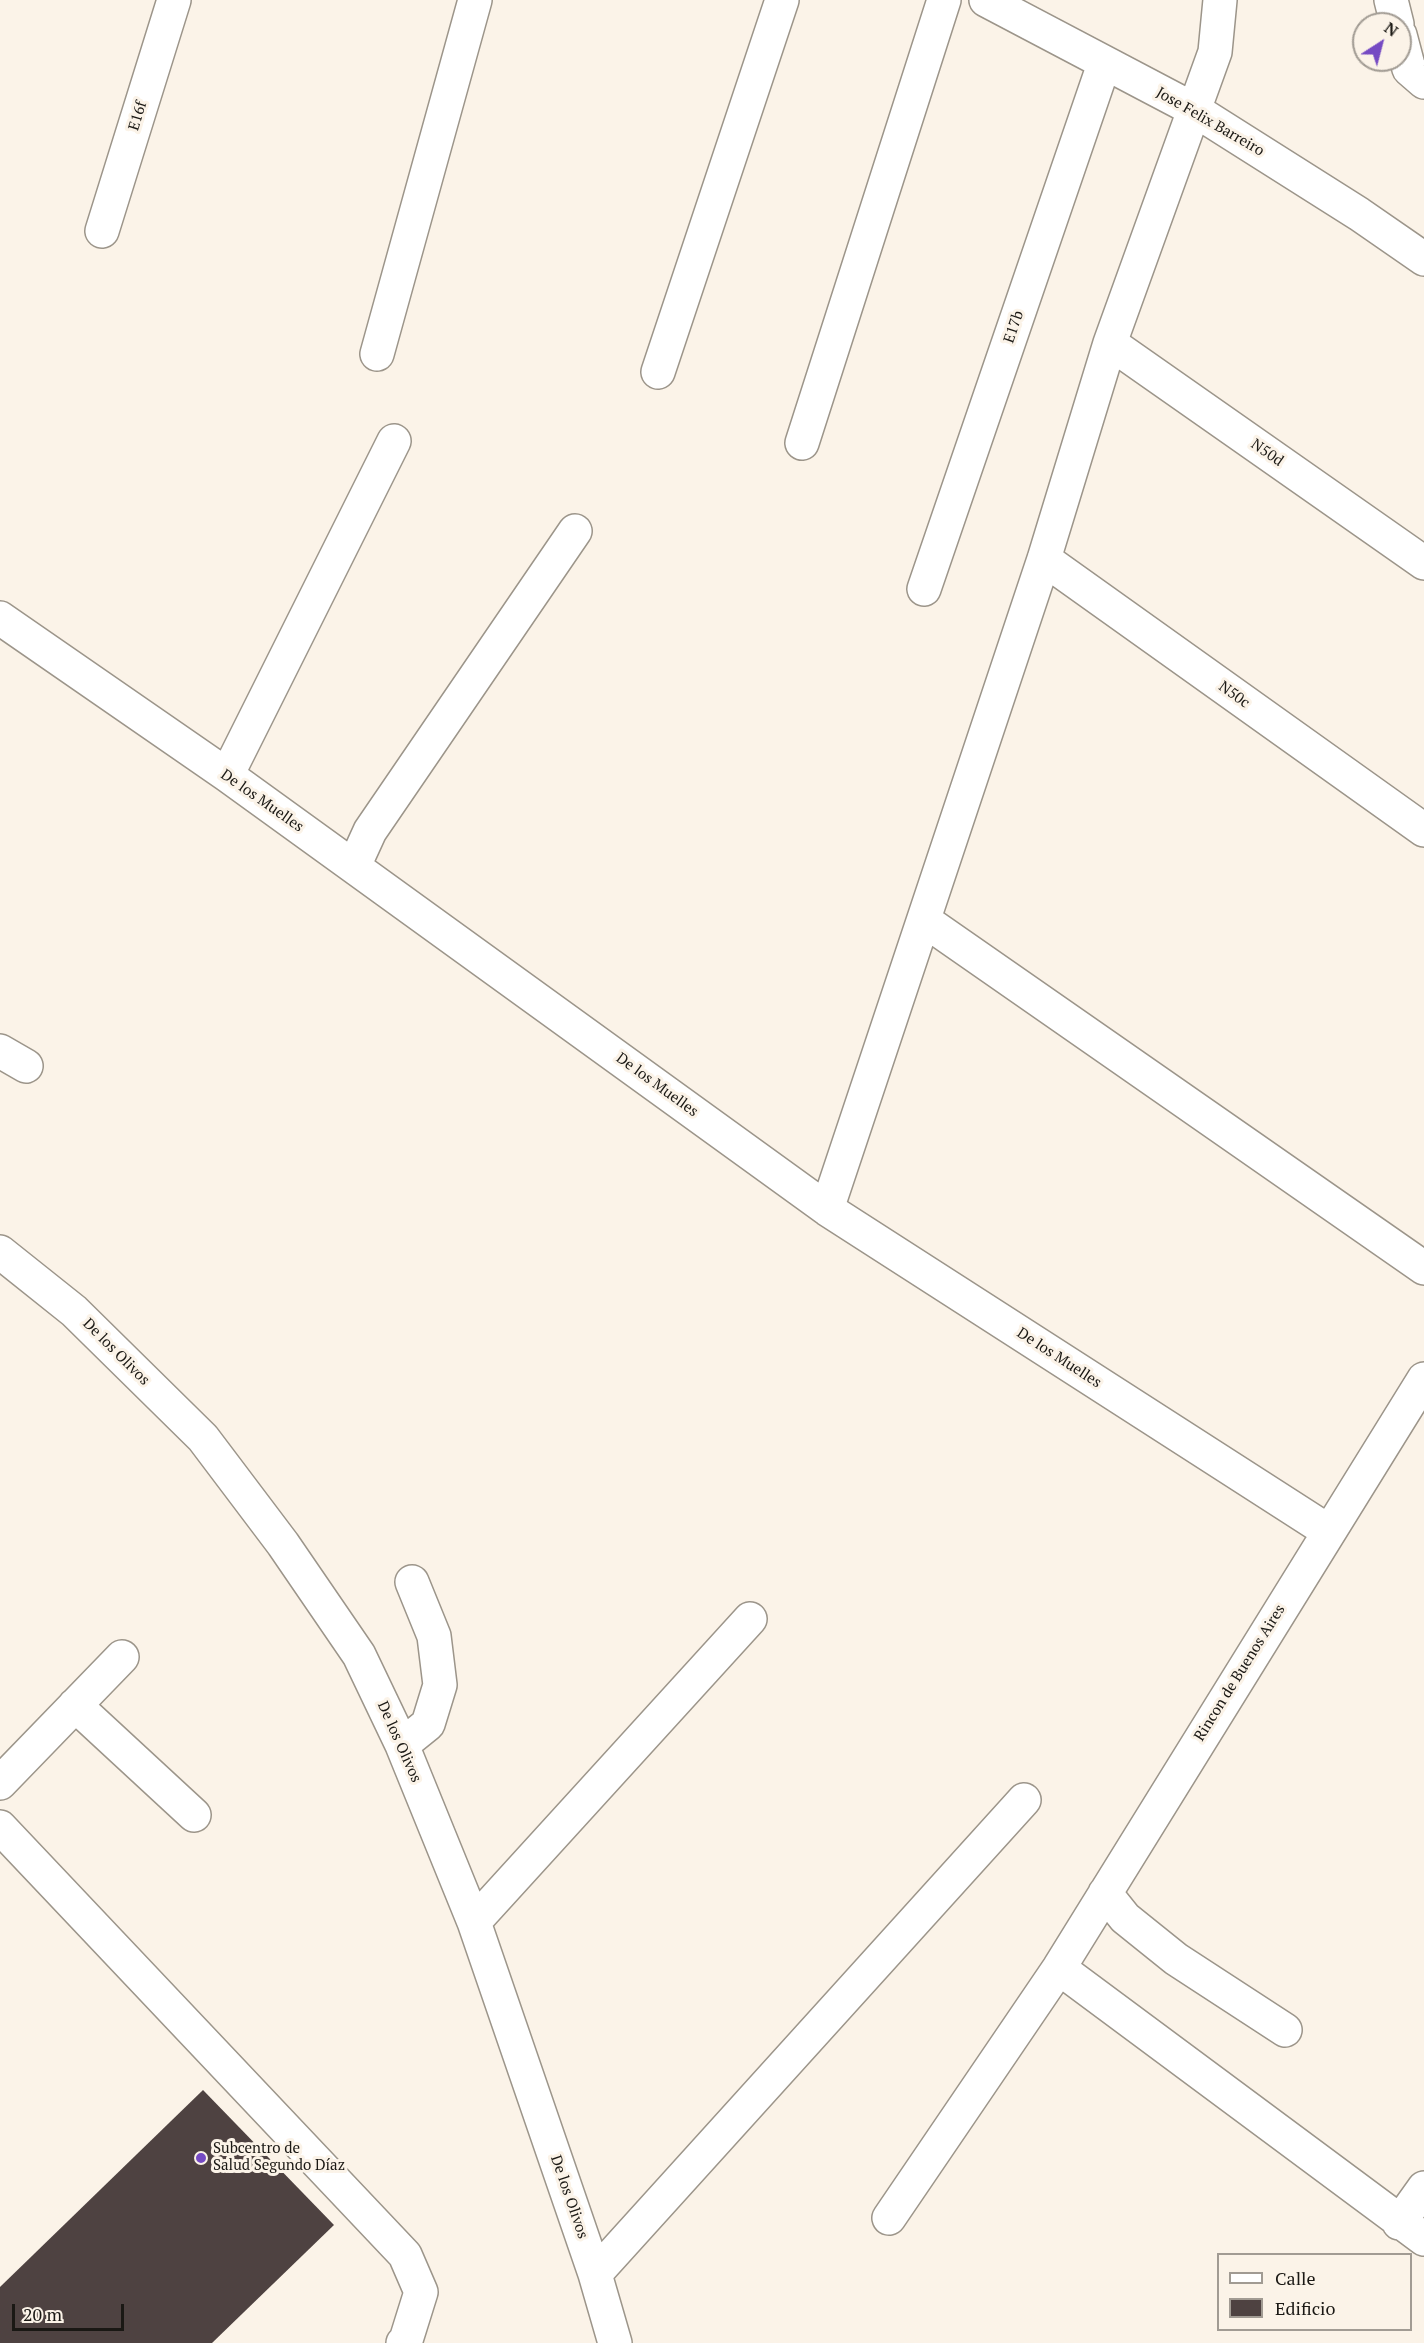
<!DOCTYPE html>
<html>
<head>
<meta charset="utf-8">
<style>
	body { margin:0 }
	#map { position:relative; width:1424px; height:2343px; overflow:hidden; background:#fbf3e8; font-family:"PT Serif",serif }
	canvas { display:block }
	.legend { position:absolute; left:1217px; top:2253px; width:195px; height:78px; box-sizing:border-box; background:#fbf3e8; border:2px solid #a19b93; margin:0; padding:8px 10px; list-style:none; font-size:18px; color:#1a1814 }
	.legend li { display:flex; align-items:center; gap:12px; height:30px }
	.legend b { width:30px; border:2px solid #a19b93 }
	.north { position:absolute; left:1352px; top:12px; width:60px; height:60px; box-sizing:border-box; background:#fbf3e8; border:2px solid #a19b93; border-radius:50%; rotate:36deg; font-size:16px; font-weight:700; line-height:24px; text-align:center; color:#1a1814 }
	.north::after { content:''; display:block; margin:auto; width:21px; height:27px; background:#754ac3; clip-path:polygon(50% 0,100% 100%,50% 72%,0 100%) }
	.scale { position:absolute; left:12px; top:2304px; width:112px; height:27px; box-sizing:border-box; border:3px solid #1a1814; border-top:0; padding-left:8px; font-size:18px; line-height:21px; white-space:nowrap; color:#1a1814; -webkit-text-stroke:4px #fbf3e8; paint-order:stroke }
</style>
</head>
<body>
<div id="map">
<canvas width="1424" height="2343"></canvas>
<ul class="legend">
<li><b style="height:8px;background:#fff"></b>Calle</li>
<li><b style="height:16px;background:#4e4241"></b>Edificio</li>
</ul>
<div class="north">N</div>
<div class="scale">20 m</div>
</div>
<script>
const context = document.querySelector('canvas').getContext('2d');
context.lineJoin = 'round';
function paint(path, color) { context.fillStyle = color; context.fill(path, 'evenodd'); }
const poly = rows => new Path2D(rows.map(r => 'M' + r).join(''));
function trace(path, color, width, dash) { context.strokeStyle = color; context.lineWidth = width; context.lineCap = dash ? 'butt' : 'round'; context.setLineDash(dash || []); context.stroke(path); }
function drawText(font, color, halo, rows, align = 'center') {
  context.font = font + ' "PT Serif",serif'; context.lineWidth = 6; context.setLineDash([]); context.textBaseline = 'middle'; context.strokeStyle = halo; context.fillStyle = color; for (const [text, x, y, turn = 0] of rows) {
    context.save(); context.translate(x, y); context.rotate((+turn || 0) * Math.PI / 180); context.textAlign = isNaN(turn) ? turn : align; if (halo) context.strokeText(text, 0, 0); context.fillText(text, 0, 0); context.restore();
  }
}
paint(poly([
	[203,2090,334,2225,212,2343,0,2343,0,2287]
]), '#4e4241');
const minor = poly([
	[986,0,1193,109,1359,214,1424,259],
	[1391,0,1397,24],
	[1400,35,1409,69,1424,82],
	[102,231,174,0],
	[1110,343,1424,563],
	[377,354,475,0],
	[658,372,782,0],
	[802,443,944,0],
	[1044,559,1424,830],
	[924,589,1104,64],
	[0,618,227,775,827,1209,1328,1531],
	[227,775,394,441],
	[354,866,370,831,575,531],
	[924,920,1424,1268],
	[0,1051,26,1066],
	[827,1209,1044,559,1110,343,1215,52,1220,0],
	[0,1252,74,1311,203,1438,283,1544,359,1655,402,1745,474,1922,595,2274,615,2343],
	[75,1705,194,1815],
	[402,1745,428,1724,440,1685,434,1636,412,1582],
	[0,1783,122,1657],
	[0,1827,405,2255,421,2292,406,2340,403,2343],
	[1105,1893,1125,1918,1176,1959,1285,2030],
	[474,1922,750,1619],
	[1059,1968,1424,2239],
	[889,2218,1059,1968,1424,1379],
	[1399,2223,1424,2188],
	[595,2274,1024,1800]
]);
trace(minor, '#9c958a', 36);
trace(minor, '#fff', 33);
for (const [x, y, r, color] of [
	[201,2158,6,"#754ac3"]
]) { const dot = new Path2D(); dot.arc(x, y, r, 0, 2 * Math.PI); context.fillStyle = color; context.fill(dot); trace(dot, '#fbf3e8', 2); }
drawText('15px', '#1a1814', '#fbf3e8', [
	["E16f",138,116,-73],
	["Jose Felix Barreiro",1210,122,30],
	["E17b",1014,327,-71],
	["N50d",1267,453,35],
	["N50c",1234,695,36],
	["De los Muelles",262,801,35],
	["De los Muelles",657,1085,36],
	["De los Olivos",116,1352,45],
	["De los Muelles",1059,1358,33],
	["Rincon de Buenos Aires",1240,1673,-58],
	["De los Olivos",399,1742,66],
	["De los Olivos",569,2197,71]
]);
drawText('15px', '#1a1814', '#fbf3e8', [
	["Subcentro de",213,2149],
	["Salud Segundo Díaz",213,2166]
], 'left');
</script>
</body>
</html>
